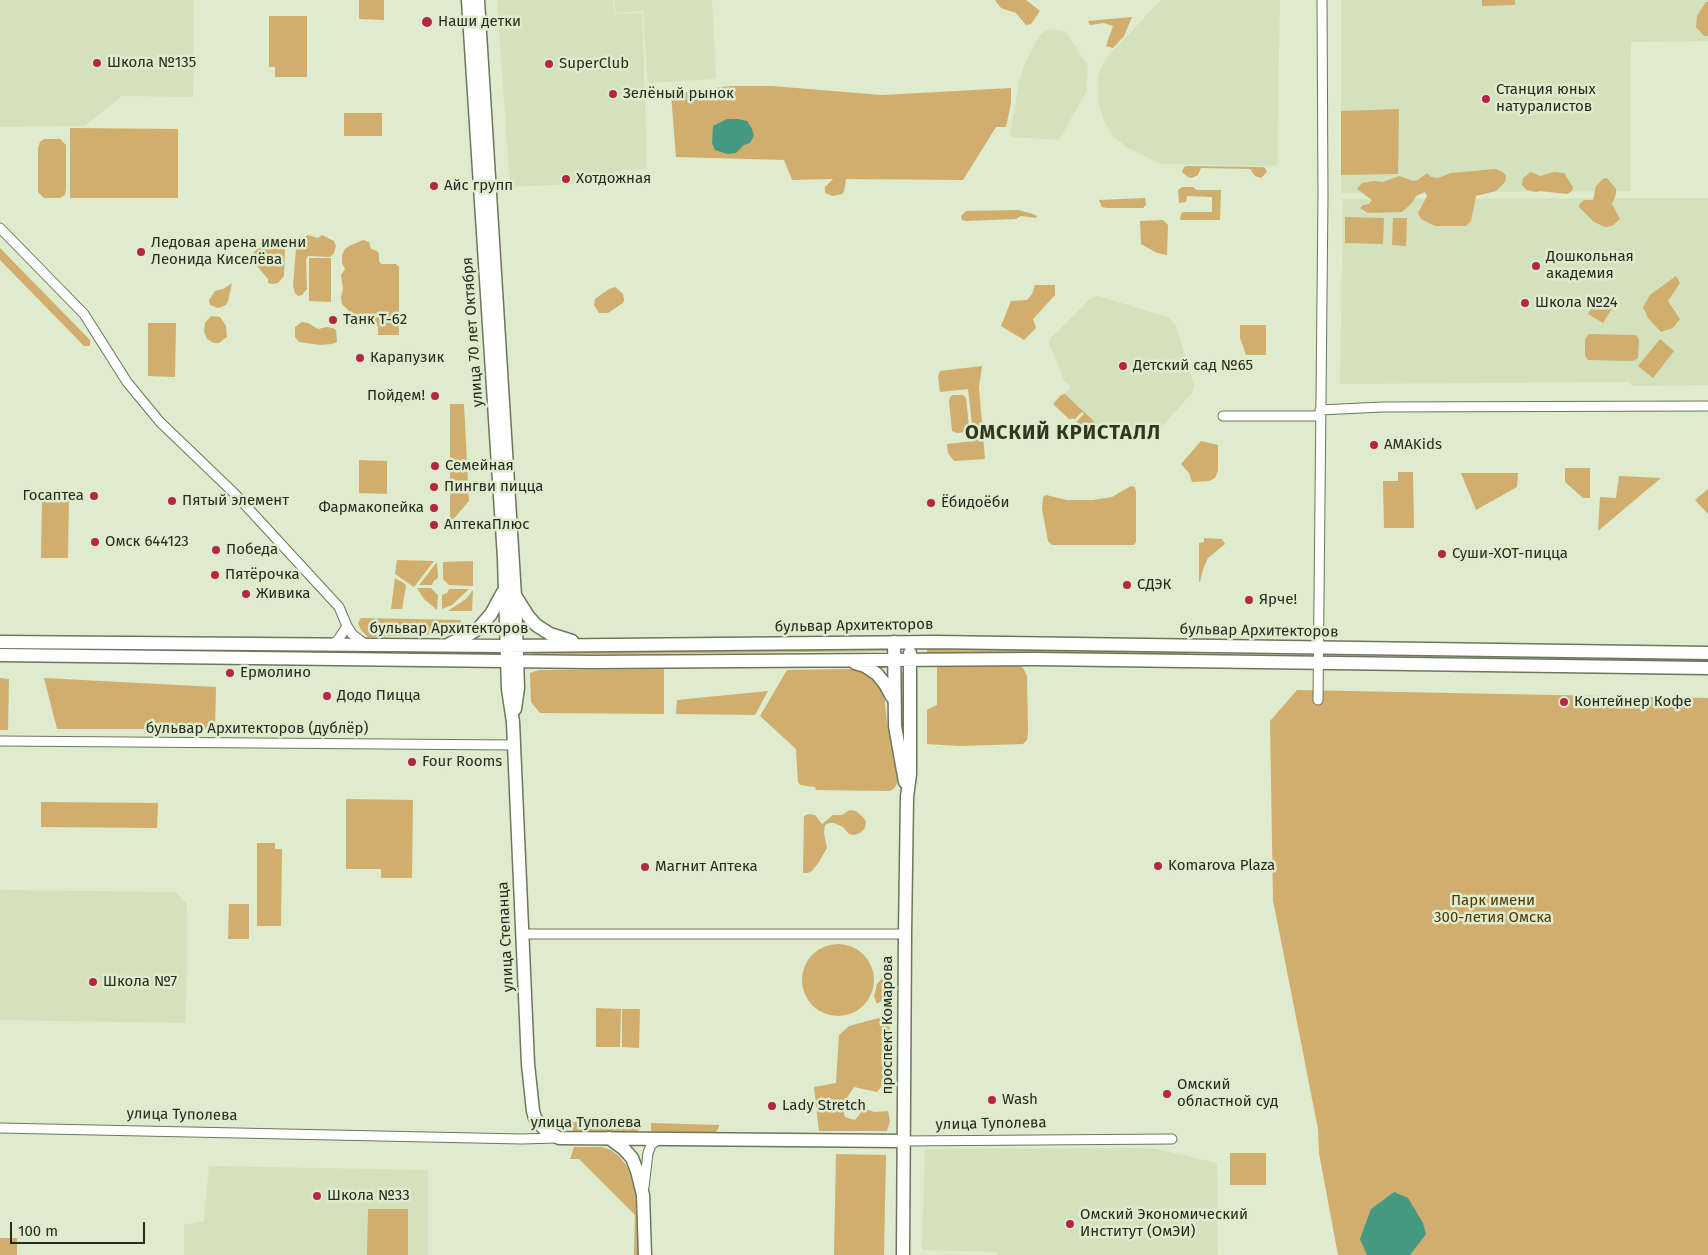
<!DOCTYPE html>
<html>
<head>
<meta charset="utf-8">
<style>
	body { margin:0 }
	#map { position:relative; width:1708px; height:1255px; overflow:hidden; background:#deebcd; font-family:"Fira Sans",sans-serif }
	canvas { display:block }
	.scale { position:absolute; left:10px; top:1222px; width:135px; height:22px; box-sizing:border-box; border:2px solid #262b1f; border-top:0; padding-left:6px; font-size:15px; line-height:18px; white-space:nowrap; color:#262b1f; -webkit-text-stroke:4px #deebcd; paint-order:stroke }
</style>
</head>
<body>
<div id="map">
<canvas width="1708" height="1255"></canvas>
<div class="scale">100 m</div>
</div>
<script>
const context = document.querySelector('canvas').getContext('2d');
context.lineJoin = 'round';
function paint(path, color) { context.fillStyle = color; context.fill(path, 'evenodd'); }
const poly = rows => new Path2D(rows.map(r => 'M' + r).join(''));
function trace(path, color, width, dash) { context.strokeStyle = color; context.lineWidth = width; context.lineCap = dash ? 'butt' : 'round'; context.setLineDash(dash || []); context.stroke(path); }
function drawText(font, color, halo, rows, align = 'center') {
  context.font = font + ' "Fira Sans",sans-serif'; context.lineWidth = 5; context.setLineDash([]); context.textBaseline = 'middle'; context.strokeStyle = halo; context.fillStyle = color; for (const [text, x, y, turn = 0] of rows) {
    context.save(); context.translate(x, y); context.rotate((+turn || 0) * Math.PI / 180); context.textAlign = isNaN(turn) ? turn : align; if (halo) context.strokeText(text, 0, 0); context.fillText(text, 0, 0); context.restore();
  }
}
paint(poly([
	[0,0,194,0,193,97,122,96,85,126,0,127],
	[497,0,613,0,614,14,642,13,647,169,621,170,620,182,510,187],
	[614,0,712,0,716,79,648,83,643,11,615,13],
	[1161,0,1280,0,1277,166,1161,164,1128,148,1113,136,1104,120,1099,105,1098,77,1101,68,1107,57],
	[1341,0,1708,0,1708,41,1631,42,1630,191,1341,193],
	[1049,29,1066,32,1088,66,1086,92,1059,140,1010,137,1019,82,1025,63,1040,35],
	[1708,198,1708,385,1633,386,1629,382,1340,384,1343,199],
	[1098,296,1168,317,1176,325,1194,385,1192,393,1151,439,1112,425,1108,421,1101,428,1065,394,1071,387,1064,380,1049,343,1051,338,1091,298],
	[0,890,176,892,187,904,186,1023,0,1020],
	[1152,1148,1217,1163,1218,1255,997,1255,997,1252,922,1250,925,1149],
	[209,1166,428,1170,428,1255,184,1255,184,1225,204,1221]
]), '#d3e2bd');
paint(poly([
	[359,0,384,0,384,20,359,19],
	[995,0,1026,0,1040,11,1031,24,1026,25,1016,13,1001,8],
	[1482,0,1515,0,1515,5,1482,6],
	[1706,2,1708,2,1708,36,1704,36,1696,27,1697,16],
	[269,16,307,16,307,77,275,77,275,67,269,67],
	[1132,17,1124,36,1113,48,1106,46,1113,26,1104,23,1090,25,1088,21],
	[730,86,772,86,882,95,1011,88,1011,103,1006,127,996,127,963,180,846,179,844,192,842,194,833,196,825,193,825,187,833,179,792,180,784,160,676,157,671,94],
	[1399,109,1398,174,1341,175,1341,111],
	[344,113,382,113,382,136,344,136],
	[70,128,178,129,178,198,70,198],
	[44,139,60,139,66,145,66,189,65,195,60,198,44,198,38,192,38,148,40,142],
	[1187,166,1263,167,1265,168,1267,172,1261,178,1255,176,1250,169,1201,168,1198,175,1192,178,1188,177,1182,172,1184,167],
	[1496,169,1503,172,1506,176,1505,182,1496,191,1476,196,1471,221,1466,226,1435,226,1421,219,1418,213,1427,196,1425,192,1416,196,1412,203,1402,212,1368,213,1360,208,1363,205,1369,204,1372,200,1357,189,1362,183,1374,181,1383,182,1399,176,1413,181,1418,180,1427,173,1431,177,1438,178,1451,173],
	[1531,172,1540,176,1554,172,1564,173,1573,187,1572,191,1567,194,1540,191,1535,192,1527,190,1522,185,1523,178],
	[1607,178,1616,189,1616,194,1612,204,1620,219,1612,226,1605,227,1594,222,1579,207,1579,205,1584,200,1593,200,1596,186,1603,179],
	[1182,187,1193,187,1197,190,1221,190,1220,220,1180,220,1181,214,1183,212,1212,212,1212,197,1187,196,1186,202,1179,203,1178,190],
	[1145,198,1146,205,1143,208,1107,208,1102,207,1099,200],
	[1018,210,1033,214,1037,216,1036,218,1021,216,1016,219,966,221,962,220,961,216,966,211],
	[1345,217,1384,218,1383,244,1345,243],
	[1393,218,1407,218,1406,246,1392,245],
	[1163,220,1168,225,1167,255,1157,253,1141,244,1140,221],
	[308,235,318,238,322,235,334,241,336,246,334,253,330,257,308,256,306,259,307,289,302,295,298,296,295,293,293,286,296,248,301,239],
	[363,240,369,242,371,249,377,251,379,254,379,261,381,264,396,264,399,267,399,335,378,335,378,326,346,326,347,322,354,316,342,304,341,297,343,289,341,275,345,269,342,263,342,255,345,249,349,246],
	[273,243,278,243,285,248,284,276,278,283,272,284,268,283,268,279,251,259,251,255,257,249],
	[0,248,90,340,90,346,84,346,0,260],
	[309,258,331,258,331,302,309,301],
	[1676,276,1680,283,1668,301,1680,319,1673,328,1661,332,1648,318,1643,307,1650,295],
	[232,283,228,301,226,305,218,308,210,305,209,300,215,291,223,289],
	[1035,285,1055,285,1055,295,1033,319,1036,328,1024,340,1001,326,1011,301,1027,300,1032,294],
	[615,287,623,294,624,300,623,303,608,313,599,313,594,305,595,299,609,289],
	[1599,296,1614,305,1603,323,1588,314],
	[211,316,220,317,226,326,227,337,219,343,214,343,207,339,204,332,205,323],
	[302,322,308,323,318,329,327,327,333,328,336,330,337,342,332,344,321,345,299,342,295,337,295,327],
	[148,323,176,323,175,377,148,376],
	[1240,325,1266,325,1266,355,1246,355,1240,338],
	[1589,334,1636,335,1639,340,1638,358,1633,361,1588,360,1585,355,1585,339],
	[1660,339,1674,351,1653,378,1638,366],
	[982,366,979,387,985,459,954,461,948,453,947,444,974,441,968,389,940,392,938,376,940,371],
	[1065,394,1101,428,1099,432,1091,440,1077,428,1077,421,1084,414,1082,412,1075,419,1069,419,1053,404,1061,395],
	[953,395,963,395,966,398,969,427,966,432,957,433,952,431,949,401,950,397],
	[450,404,464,404,469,501,450,523],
	[1201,441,1218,445,1218,471,1215,478,1209,481,1192,482,1189,473,1181,464],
	[359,460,387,461,387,494,359,493],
	[1565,468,1590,468,1590,498,1583,498,1565,482],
	[1398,472,1413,472,1414,528,1384,528,1383,481,1398,481],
	[1461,473,1518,473,1517,487,1476,510],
	[1619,476,1661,478,1598,531,1600,497,1616,498],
	[1131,486,1135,487,1136,492,1136,542,1134,545,1052,545,1048,541,1042,509,1043,497,1046,495,1067,500,1093,500,1112,497],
	[1708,489,1708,514,1695,500],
	[69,495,68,558,41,558,42,500],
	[1204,538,1222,539,1225,544,1208,558,1203,569,1200,582,1199,582,1199,543,1204,542],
	[397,560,434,561,414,587,395,574],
	[473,561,473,586,449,585,443,579,443,562],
	[437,562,438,578,434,581,432,585,419,585],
	[395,578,405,584,406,586,402,609,391,609],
	[417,588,431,588,438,595,437,610,424,599],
	[449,589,469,589,452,605,442,609,442,595,447,593],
	[473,590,472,611,448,611,466,599],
	[361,618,461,620,458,631,441,634,368,637,361,630,358,623],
	[54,647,225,649,229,652,52,650],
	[927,647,1191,651,1190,655,927,653],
	[889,649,889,651,532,655,532,652],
	[937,663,1016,664,1023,668,1027,676,1028,732,1027,740,1023,744,960,746,927,744,927,710,937,705],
	[664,669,664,714,540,713,531,702,530,673,539,670],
	[848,669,860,670,869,675,875,680,884,693,887,723,898,778,897,783,895,788,890,791,816,790,815,787,800,785,798,782,796,749,760,716,787,670],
	[900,672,903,672,905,675,903,742,900,723],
	[0,678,9,679,8,730,0,730],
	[44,678,216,687,215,729,57,729],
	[1297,690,1708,698,1708,1255,1338,1255,1319,1153,1318,1129,1273,900,1270,721],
	[768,691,755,715,676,714,677,700],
	[346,799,413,800,412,878,381,878,381,869,346,869],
	[41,802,158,803,157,828,41,827],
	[850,810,856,811,863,817,866,822,865,828,860,833,854,835,849,834,843,827,834,823,829,823,825,825,824,833,827,848,819,862,812,871,808,873,803,873,804,816,808,814,815,815,822,824,833,815,842,815],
	[257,843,275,843,275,849,282,849,281,926,257,926],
	[229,904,249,904,249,939,228,939],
	'802 980a36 36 0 1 1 72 0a36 36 0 1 1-72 0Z',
	[884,976,889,977,891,980,891,994,877,1004,874,996,877,984],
	[596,1008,621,1009,620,1047,596,1047],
	[622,1009,640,1009,639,1048,622,1047],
	[890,1015,889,1078,877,1092,854,1087,842,1105,845,1117,855,1120,864,1108,874,1112,888,1111,890,1121,887,1131,819,1131,814,1087,836,1083,839,1035,849,1026],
	[573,1122,640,1123,641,1127,637,1132,573,1132],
	[651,1123,719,1125,718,1129,715,1133,709,1133,651,1132],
	[574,1147,602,1147,611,1150,619,1156,627,1166,637,1195,639,1255,634,1255,635,1215,579,1159,570,1159],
	[1230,1153,1266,1153,1266,1185,1230,1185],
	[836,1154,886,1155,884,1255,834,1255],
	[368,1209,408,1209,408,1255,367,1255],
	[0,1238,17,1238,17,1255,0,1255]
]), '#d1ad6e');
paint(poly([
	[727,119,738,119,747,121,752,129,754,136,750,143,744,145,736,153,727,154,715,150,712,143,713,126],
	[1394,1192,1408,1198,1423,1223,1426,1234,1410,1255,1367,1255,1360,1239,1371,1209]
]), '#449a80');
const street = poly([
	[0,228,84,314,127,382,160,422,235,494,339,607,347,626,338,640,331,645],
	[1320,410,1382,407,1708,406],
	[1223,416,1320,416],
	[347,626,352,634,365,644],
	[1318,700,1323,196,1322,0],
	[0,741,514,745],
	[522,934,905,934],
	[0,1128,522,1139,556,1138],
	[903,1141,1172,1139],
	[644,1187,648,1153,651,1145,659,1139]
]);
const secondary = poly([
	[468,0,504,558,508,689,513,722,528,1064,533,1111,535,1118,546,1131,559,1138,903,1141],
	[478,0,515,596,518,688,515,709],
	[516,597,528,616,536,625,550,634,572,641],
	[0,642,507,646,934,642,1708,653],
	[894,642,895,726,905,782],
	[451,643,465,637,479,628,491,614,503,592],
	[0,655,591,662,1036,659,1708,668],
	[855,663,865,666,877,674,885,684,892,697],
	[609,1138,624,1149,632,1158,637,1171,643,1195,645,1255],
	[903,1255,905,934,907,797,910,774,910,653]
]);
trace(street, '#6c775c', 11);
trace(secondary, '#6c775c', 15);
trace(street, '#fff', 9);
trace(secondary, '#fff', 12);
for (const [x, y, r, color] of [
	[427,22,6,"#b62448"],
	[97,63,5,"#b62448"],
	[549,64,5,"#b62448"],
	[613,94,5,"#b62448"],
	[1486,99,5,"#b62448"],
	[566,179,5,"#b62448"],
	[434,186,5,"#b62448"],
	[141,252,5,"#b62448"],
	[1536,266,5,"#b62448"],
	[1525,303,5,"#b62448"],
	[333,320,5,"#b62448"],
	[360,358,5,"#b62448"],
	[1123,366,5,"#b62448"],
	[435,396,5,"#b62448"],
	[1374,445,5,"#b62448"],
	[435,466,5,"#b62448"],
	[434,487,5,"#b62448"],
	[94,496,5,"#b62448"],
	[172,501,5,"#b62448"],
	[931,503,5,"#b62448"],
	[434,508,5,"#b62448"],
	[434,525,5,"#b62448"],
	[95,542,5,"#b62448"],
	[216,550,5,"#b62448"],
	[1442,554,5,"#b62448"],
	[215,575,5,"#b62448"],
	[1127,585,5,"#b62448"],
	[246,594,5,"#b62448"],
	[1249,600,5,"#b62448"],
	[230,673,5,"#b62448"],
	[327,696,5,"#b62448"],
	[1564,702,5,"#b62448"],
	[412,762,5,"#b62448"],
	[1158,866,5,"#b62448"],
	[645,867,5,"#b62448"],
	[93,982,5,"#b62448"],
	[1167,1094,5,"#b62448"],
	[992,1100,5,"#b62448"],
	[772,1106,5,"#b62448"],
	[317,1196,5,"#b62448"],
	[1070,1224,5,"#b62448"]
]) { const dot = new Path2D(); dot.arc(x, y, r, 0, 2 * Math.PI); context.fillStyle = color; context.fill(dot); trace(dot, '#deebcd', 2); }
drawText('15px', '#262b1f', '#deebcd', [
	["Наши детки",438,22],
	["Школа №135",107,63],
	["SuperClub",559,64],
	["Станция юных",1496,90],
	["натуралистов",1496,107],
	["Зелёный рынок",623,94],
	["Хотдожная",576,179],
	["Айс групп",444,186],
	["Ледовая арена имени",151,243],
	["Леонида Киселёва",151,260],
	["Дошкольная",1546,257],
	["академия",1546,274],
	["Школа №24",1535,303],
	["Танк Т-62",343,320],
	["Карапузик",370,358],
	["Детский сад №65",1133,366],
	["Пойдем!",425,396,"right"],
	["AMAKids",1384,445],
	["Семейная",445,466],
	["Пингви пицца",444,487],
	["Госаптеа",84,496,"right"],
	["Пятый элемент",182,501],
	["Ёбидоёби",941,503],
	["Фармакопейка",424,508,"right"],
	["АптекаПлюс",444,525],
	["Омск 644123",105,542],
	["Победа",226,550],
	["Суши-ХОТ-пицца",1452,554],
	["Пятёрочка",225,575],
	["СДЭК",1137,585],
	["Живика",256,594],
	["Ярче!",1259,600],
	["Ермолино",240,673],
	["Додо Пицца",337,696],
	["Контейнер Кофе",1574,702],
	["Four Rooms",422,762],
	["Komarova Plaza",1168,866],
	["Магнит Аптека",655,867],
	["Школа №7",103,982],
	["Омский",1177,1085],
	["областной суд",1177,1102],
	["Wash",1002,1100],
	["Lady Stretch",782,1106],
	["Школа №33",327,1196],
	["Омский Экономический",1080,1215],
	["Институт (ОмЭИ)",1080,1232]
], 'left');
drawText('15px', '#262b1f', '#deebcd', [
	["улица 70 лет Октября",473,332,-94],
	["бульвар Архитекторов",854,626,-1],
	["бульвар Архитекторов",449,629],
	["бульвар Архитекторов",1259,631,1],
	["бульвар Архитекторов (дублёр)",257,729],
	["улица Степанца",506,937,-93],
	["проспект Комарова",888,1025,-90],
	["улица Туполева",182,1115,1],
	["улица Туполева",586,1123],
	["улица Туполева",991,1124,-1]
]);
drawText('15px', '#503700', '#deebcd', [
	["Парк имени",1493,901],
	["300-летия Омска",1493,918]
]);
context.letterSpacing = '1px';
drawText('bold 20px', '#2e371f', '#deebcd', [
	["ОМСКИЙ КРИСТАЛЛ",1063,433]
]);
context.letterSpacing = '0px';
</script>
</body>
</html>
